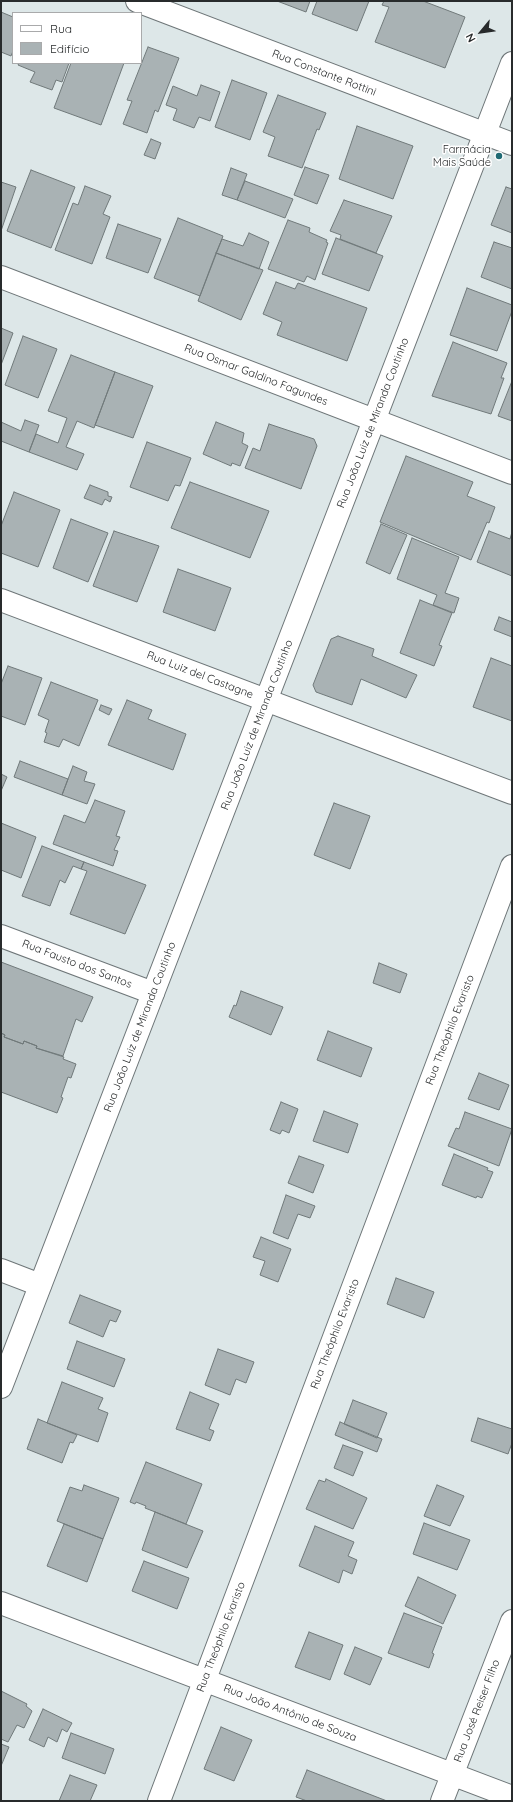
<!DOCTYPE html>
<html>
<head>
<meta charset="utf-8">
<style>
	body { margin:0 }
	#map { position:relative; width:513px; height:1802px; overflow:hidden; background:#dde7e8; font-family:Quicksand,sans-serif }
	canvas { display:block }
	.frame { position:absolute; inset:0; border:2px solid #282b2c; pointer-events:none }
	.legend { position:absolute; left:12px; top:12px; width:130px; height:52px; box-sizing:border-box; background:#fff; border:1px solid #a9aaab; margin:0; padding:5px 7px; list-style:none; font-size:12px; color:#282b2c }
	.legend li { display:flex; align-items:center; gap:8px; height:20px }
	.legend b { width:20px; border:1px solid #a9aaab }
	.north { position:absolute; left:461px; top:12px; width:40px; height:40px; -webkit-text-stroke:3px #fff; paint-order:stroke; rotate:241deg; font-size:11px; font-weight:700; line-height:16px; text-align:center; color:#282b2c }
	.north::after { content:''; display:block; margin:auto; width:14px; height:18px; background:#282b2c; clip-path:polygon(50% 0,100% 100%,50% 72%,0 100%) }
</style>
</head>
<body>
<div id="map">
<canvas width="513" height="1802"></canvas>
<div class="frame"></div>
<ul class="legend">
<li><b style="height:5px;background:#fff"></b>Rua</li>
<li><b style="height:11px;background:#a9b2b4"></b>Edifício</li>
</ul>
<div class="north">N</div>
</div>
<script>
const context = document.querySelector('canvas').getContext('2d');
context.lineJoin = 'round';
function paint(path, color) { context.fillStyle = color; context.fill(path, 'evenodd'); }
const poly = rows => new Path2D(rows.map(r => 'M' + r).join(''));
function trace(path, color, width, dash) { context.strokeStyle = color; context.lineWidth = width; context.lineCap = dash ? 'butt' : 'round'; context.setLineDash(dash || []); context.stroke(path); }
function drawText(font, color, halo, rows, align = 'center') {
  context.font = font + ' Quicksand,sans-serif'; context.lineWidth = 3; context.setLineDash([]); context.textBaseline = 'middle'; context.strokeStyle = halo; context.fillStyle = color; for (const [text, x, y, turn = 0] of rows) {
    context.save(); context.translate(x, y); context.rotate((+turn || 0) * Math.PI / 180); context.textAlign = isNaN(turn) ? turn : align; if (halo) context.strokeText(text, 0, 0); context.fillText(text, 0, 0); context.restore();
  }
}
const building = poly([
	[277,1,310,1,306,12,277,1],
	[317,1,369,1,357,31,312,14,317,1],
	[384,1,423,1,465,17,445,68,375,42,389,7,382,5,384,1],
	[1,12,13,17,13,51,11,56,1,52,1,12],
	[148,47,179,58,158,112,155,110,147,133,123,124,132,101,127,100,148,47],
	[19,63,69,63,62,82,56,80,52,90,30,82,35,72,18,65,19,63],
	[71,63,124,63,101,125,54,108,71,63],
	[232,80,267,93,250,140,215,127,232,80],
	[201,85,220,92,210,121,199,117,194,128,173,120,177,109,166,105,173,86,197,96,201,85],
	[278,95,326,113,319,130,317,129,302,168,268,156,275,137,263,132,278,95],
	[357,126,413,146,393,199,339,179,357,126],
	[151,139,161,143,155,159,144,155,151,139],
	[305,167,329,175,317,204,294,195,305,167],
	[231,168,247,174,237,200,222,195,231,168],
	[31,170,75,187,51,248,7,231,31,170],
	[245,181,293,199,285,218,237,200,245,181],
	[1,182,16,187,1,231,1,182],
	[85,186,111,196,103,214,110,217,92,264,55,250,73,203,78,205,85,186],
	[506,187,512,189,512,233,491,225,506,187],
	[344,200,392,216,376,253,340,239,341,235,330,231,344,200],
	[178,218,223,236,200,296,154,278,178,218],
	[288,220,310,228,309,232,327,240,326,242,328,243,315,280,307,276,304,282,268,269,288,220],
	[118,224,161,239,148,273,106,258,118,224],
	[249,233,269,242,259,269,216,253,222,239,243,246,249,233],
	[336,238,383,256,369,291,322,274,336,238],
	[494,242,512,248,512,289,481,277,494,242],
	[216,253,263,270,241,320,198,301,216,253],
	[276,282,295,289,298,283,367,308,347,361,277,335,282,322,263,314,276,282],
	[467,288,512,305,512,311,497,351,450,335,467,288],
	[1,328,13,333,1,365,1,328],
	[23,336,57,349,38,398,5,385,23,336],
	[453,342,507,363,501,378,504,378,491,414,432,396,453,342],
	[71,355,115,372,94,428,77,421,66,447,84,454,77,470,29,452,36,434,58,443,67,418,48,411,71,355],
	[115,372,153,386,133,438,95,425,115,372],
	[512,381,512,421,498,416,512,381],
	[25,420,39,425,29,452,1,441,1,422,21,431,25,420],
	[216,422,244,433,242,443,248,446,240,466,232,463,231,466,203,454,216,422],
	[269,424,314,439,317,446,301,489,245,468,253,448,260,451,269,424],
	[147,442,191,458,180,486,175,485,168,501,130,487,147,442],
	[406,456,473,482,467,496,495,507,489,523,487,522,471,560,380,522,406,456],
	[190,482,269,511,250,558,171,528,190,482],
	[90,485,108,492,108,496,112,497,110,502,105,499,102,505,84,498,90,485],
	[14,492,60,510,38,567,1,553,1,526,14,492],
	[71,519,108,533,88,582,53,568,71,519],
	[381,524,407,535,390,574,366,563,381,524],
	[114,531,159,546,137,602,93,586,114,531],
	[489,531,510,539,512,532,512,576,477,562,489,531],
	[412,538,459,557,445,593,459,598,454,613,433,605,437,595,397,579,412,538],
	[178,569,231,588,215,631,163,612,178,569],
	[420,600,452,613,439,645,442,646,434,666,400,653,420,600],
	[499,617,512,622,512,637,494,630,499,617],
	[338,636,374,649,372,656,417,675,406,698,361,679,352,705,316,692,313,685,331,639,338,636],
	[491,658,512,666,512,721,473,707,491,658],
	[8,666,42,678,25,725,1,716,1,684,8,666],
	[51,682,98,700,79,746,63,739,59,747,44,742,47,733,45,732,49,720,38,715,51,682],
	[127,700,152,710,148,719,186,734,173,770,108,745,127,700],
	[101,705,112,709,109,715,99,710,101,705],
	[20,761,68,779,62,795,14,777,20,761],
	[73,766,87,772,84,781,95,784,87,804,62,795,73,766],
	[1,774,7,777,1,791,1,774],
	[95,800,125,811,116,836,120,837,114,850,118,851,113,866,53,844,64,815,85,823,95,800],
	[334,803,370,816,350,869,314,855,334,803],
	[1,823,36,837,21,878,1,870,1,823],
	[42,846,84,862,81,869,73,866,65,883,60,880,50,906,22,896,42,846],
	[84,862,146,885,125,934,70,914,87,871,81,869,84,862],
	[1,962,93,997,82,1022,76,1019,63,1056,36,1048,37,1046,24,1041,23,1044,4,1037,5,1035,1,1033,1,962],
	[379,963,407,974,400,993,373,983,379,963],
	[241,991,283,1007,271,1035,229,1017,234,1005,236,1006,241,991],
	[328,1031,372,1048,361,1077,317,1060,328,1031],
	[1,1033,5,1035,4,1037,23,1044,24,1041,37,1046,36,1048,64,1057,63,1059,76,1064,71,1078,68,1077,61,1097,63,1098,57,1113,1,1092,1,1033],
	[479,1073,509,1085,499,1110,468,1099,479,1073],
	[281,1102,298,1109,289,1133,282,1130,280,1134,270,1130,281,1102],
	[324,1111,358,1124,348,1153,313,1141,324,1111],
	[465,1112,512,1129,499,1166,448,1146,456,1128,459,1129,465,1112],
	[454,1154,488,1168,487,1170,493,1172,482,1198,477,1196,476,1198,442,1185,454,1154],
	[299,1156,324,1165,313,1193,288,1183,299,1156],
	[286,1195,315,1206,310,1218,298,1214,288,1239,273,1233,286,1195],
	[261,1237,291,1249,278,1282,260,1275,265,1261,253,1257,261,1237],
	[396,1278,434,1292,424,1318,387,1304,396,1278],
	[80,1295,121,1311,116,1322,110,1320,103,1337,69,1323,80,1295],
	[77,1341,125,1359,114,1387,67,1369,77,1341],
	[218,1349,254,1362,246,1383,236,1379,230,1395,205,1385,218,1349],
	[62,1382,103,1398,98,1409,108,1413,98,1442,47,1423,62,1382],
	[190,1392,219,1404,209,1429,214,1431,210,1441,176,1429,190,1392],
	[353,1400,387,1413,377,1438,344,1424,353,1400],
	[478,1418,512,1429,512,1443,508,1454,471,1441,478,1418],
	[38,1419,77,1435,73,1443,70,1442,62,1463,27,1449,38,1419],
	[340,1422,382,1439,377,1452,335,1435,340,1422],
	[343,1445,363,1452,353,1476,334,1468,343,1445],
	[146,1462,202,1484,186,1524,145,1508,146,1506,136,1502,135,1504,130,1502,146,1462],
	[326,1479,367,1498,353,1529,306,1509,319,1480,325,1482,326,1479],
	[84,1485,119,1498,103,1539,57,1521,70,1487,82,1491,84,1485],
	[437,1485,464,1496,450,1526,424,1516,437,1485],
	[155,1512,203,1531,187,1568,142,1550,155,1512],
	[424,1523,470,1540,457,1570,413,1554,424,1523],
	[64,1524,103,1539,87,1582,47,1566,64,1524],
	[315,1526,354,1542,348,1556,357,1560,352,1574,343,1570,339,1583,299,1566,315,1526],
	[144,1561,189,1578,177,1609,132,1591,144,1561],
	[418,1577,456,1595,443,1624,405,1606,418,1577],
	[404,1613,442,1627,432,1653,434,1654,429,1668,388,1653,404,1613],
	[309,1632,343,1645,330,1680,295,1667,309,1632],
	[355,1647,382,1658,370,1685,344,1674,355,1647],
	[1,1691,27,1704,26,1706,32,1711,24,1728,17,1725,8,1742,1,1739,1,1691],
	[43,1709,72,1723,67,1732,62,1729,57,1742,48,1737,44,1747,29,1740,43,1709],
	[221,1727,252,1740,234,1781,204,1769,221,1727],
	[71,1733,114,1749,105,1774,62,1758,71,1733],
	[1,1744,9,1747,1,1766,1,1744],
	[307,1770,387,1801,307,1801,296,1797,307,1770],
	[70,1775,97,1785,90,1801,59,1801,70,1775]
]);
paint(building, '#a9b2b4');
trace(building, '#70797a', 1);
const street = poly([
	[137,1,512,144],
	[1,277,512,473],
	[1,600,512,793],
	[1,936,153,993],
	[1,1270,40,1285],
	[1,1603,512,1797],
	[159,1801,512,866],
	[442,1801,512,1621]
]);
const secondary = poly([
	[1,1387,512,63]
]);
trace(street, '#6e7678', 24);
trace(secondary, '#6e7678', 24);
trace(street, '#fff', 22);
trace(secondary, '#fff', 22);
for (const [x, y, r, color] of [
	[499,156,4,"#1f6a74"]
]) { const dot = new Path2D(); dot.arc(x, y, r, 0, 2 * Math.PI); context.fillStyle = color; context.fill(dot); trace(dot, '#fff', 1.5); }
drawText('11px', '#282b2c', '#fff', [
	["Rua Constante Rottini",324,73,21],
	["Rua Osmar Galdino Fagundes",256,375,21],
	["Rua João Luiz de Miranda Coutinho",373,423,-69],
	["Rua Luiz del Castagne",200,675,21],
	["Rua João Luiz de Miranda Coutinho",257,725,-69],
	["Rua Fausto dos Santos",77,964,21],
	["Rua João Luiz de Miranda Coutinho",140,1027,-69],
	["Rua Theóphilo Evaristo",450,1030,-69],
	["Rua Theóphilo Evaristo",335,1334,-69],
	["Rua Theóphilo Evaristo",221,1637,-69],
	["Rua José Reiser Filho",477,1711,-69],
	["Rua João Antônio de Souza",290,1713,21]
]);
drawText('11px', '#282b2c', '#fff', [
	["Farmácia",491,150],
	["Mais Saúde",491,163]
], 'right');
</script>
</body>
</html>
